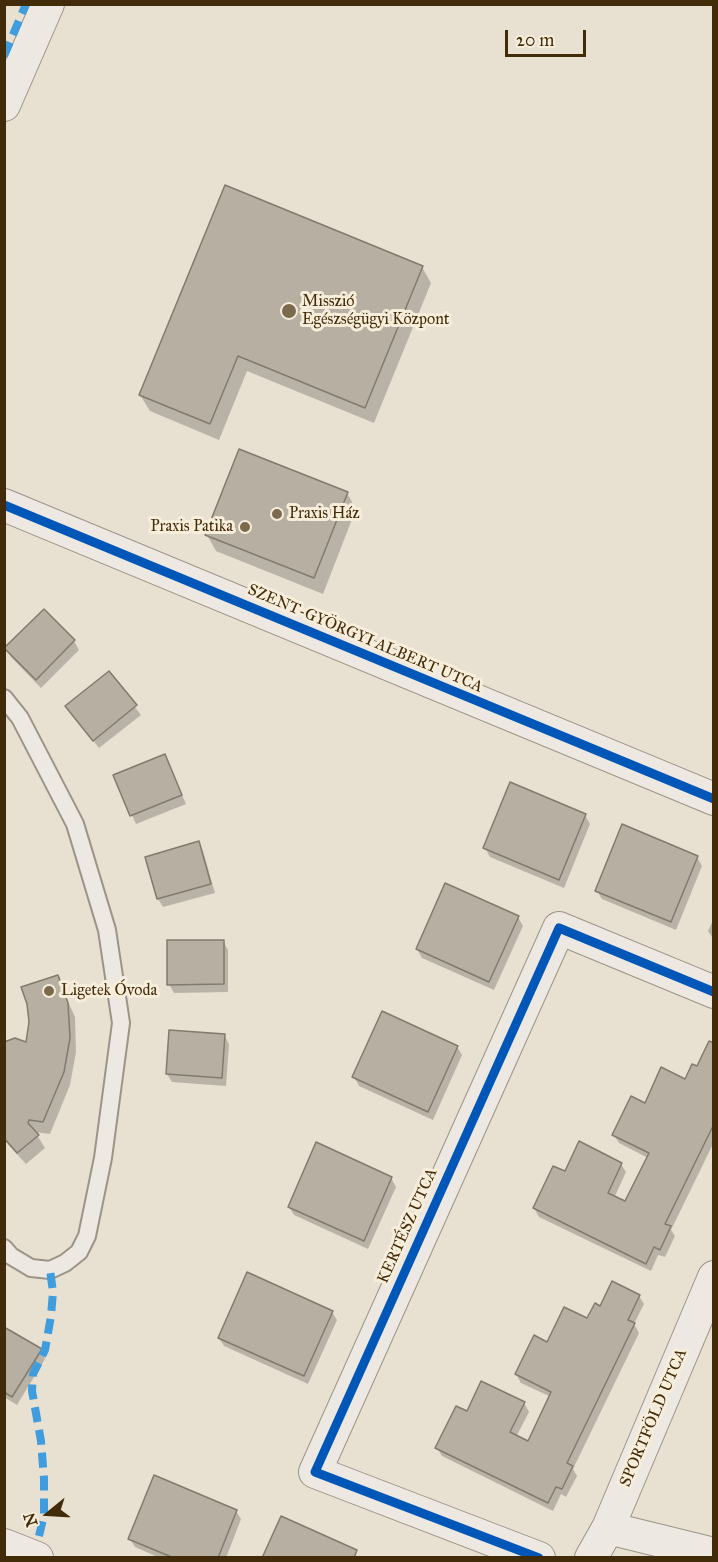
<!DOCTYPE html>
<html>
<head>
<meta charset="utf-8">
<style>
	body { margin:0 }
	#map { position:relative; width:718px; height:1562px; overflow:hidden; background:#e8e0d1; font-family:"IM FELL Great Primer",serif }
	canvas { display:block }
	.frame { position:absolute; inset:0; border:6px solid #422b09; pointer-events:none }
	.north { position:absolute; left:18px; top:1484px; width:60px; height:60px; -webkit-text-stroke:4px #f7eddb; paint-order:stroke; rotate:252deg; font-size:16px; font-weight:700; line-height:24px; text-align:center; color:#422b09 }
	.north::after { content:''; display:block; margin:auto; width:21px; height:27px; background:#422b09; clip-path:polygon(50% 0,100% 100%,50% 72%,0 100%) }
	.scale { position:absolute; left:505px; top:30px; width:81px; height:27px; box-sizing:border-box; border:3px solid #422b09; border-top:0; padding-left:8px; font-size:18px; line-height:21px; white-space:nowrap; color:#422b09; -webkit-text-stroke:4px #f7eddb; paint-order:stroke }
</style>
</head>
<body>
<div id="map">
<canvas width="718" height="1562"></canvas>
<div class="frame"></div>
<div class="north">N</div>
<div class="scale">20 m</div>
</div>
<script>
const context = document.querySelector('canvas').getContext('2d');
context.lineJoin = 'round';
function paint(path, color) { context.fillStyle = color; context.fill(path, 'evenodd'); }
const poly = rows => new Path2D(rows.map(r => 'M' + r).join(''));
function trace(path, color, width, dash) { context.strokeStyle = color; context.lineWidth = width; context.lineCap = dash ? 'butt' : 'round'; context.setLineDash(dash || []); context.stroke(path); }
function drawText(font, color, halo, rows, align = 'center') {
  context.font = font + ' "IM FELL Great Primer",serif'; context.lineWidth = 6; context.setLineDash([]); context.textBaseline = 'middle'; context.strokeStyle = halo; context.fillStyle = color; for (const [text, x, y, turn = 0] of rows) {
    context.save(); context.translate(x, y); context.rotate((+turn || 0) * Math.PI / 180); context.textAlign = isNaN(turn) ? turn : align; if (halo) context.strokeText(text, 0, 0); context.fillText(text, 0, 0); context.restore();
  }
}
paint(poly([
	[422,267,431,283,374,423,247,371,219,440,150,411,140,395],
	[347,493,356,509,323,594,216,551,207,535],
	[44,611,74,641,79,650,41,688,11,657,6,649],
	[109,673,141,715,99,748,67,707],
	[165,755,186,804,136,824,115,776],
	[585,815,590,824,564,888,490,857,485,848],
	[198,843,203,851,215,893,163,907,158,899,147,858],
	[697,857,702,866,676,930,602,899,597,891],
	[518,917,523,926,494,990,422,958,417,949],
	[714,918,714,940,708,931],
	[223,941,228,950,228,992,174,993,169,984],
	[57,977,75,1017,76,1052,70,1085,50,1134,35,1132,45,1148,26,1164,4,1140,4,1043,28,1044],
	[224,1035,229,1044,226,1086,172,1082,167,1074],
	[714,1045,714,1142,671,1230,675,1236,665,1257,658,1255,651,1271,539,1217,534,1208,565,1173,621,1164,626,1172,614,1198,626,1203,648,1158,619,1143,614,1135,645,1105,685,1081,698,1068],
	[457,1047,462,1055,433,1120,359,1086,354,1077],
	[391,1178,396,1187,368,1249,294,1215,289,1207],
	[639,1296,644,1304,634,1324,639,1333,573,1469,577,1476,566,1497,561,1494,553,1511,442,1456,437,1448,467,1413,524,1403,529,1412,516,1437,528,1443,551,1397,521,1383,516,1374,547,1344,588,1320,600,1308],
	[332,1312,337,1320,308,1384,224,1346,219,1338],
	[4,1328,40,1350,45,1359,17,1405,4,1397],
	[236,1511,241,1519,226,1558,160,1558,135,1547,130,1539]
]), '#0003');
const building = poly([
	[225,185,423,266,365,408,238,356,210,424,139,395,225,185],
	[239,449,348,492,314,578,205,535,239,449],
	[44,609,75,640,36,680,4,648,44,609],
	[109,671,137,705,93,741,65,706,109,671],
	[165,754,182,795,130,816,113,775,165,754],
	[510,782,586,814,559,880,483,848,510,782],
	[622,824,698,856,671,922,595,891,622,824],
	[199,841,211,884,157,899,145,857,199,841],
	[445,883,519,916,489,982,416,949,445,883],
	[167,940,224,940,224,984,167,985,167,940],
	[58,975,68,1003,70,1038,64,1072,43,1122,29,1120,28,1123,39,1135,17,1153,4,1138,4,1042,15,1038,26,1042,29,1022,27,1004,21,987,58,975],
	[382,1011,458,1046,428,1112,352,1077,382,1011],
	[169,1030,225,1034,222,1078,166,1074,169,1030],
	[709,1041,714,1043,714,1124,665,1224,671,1226,660,1250,654,1247,646,1264,533,1208,553,1166,565,1171,579,1141,622,1163,608,1193,625,1201,649,1153,612,1135,631,1096,645,1103,661,1067,685,1079,692,1064,697,1066,709,1041],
	[316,1142,392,1177,364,1241,288,1207,316,1142],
	[247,1272,333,1311,304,1376,218,1338,247,1272],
	[612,1281,640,1295,628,1320,635,1323,567,1463,573,1466,562,1489,556,1487,548,1503,435,1448,456,1406,467,1411,481,1381,525,1402,510,1432,528,1441,551,1392,515,1374,534,1335,547,1342,564,1307,587,1318,595,1303,600,1306,612,1281],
	[4,1327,42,1349,12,1397,4,1392,4,1327],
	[154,1475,237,1510,218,1558,174,1558,128,1539,154,1475],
	[281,1516,357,1550,354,1558,262,1558,281,1516]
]);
paint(building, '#b6afa2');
trace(building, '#827a6d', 1.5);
const service = poly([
	[4,698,20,718,75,824,107,930,121,1023,103,1158,87,1236,79,1252,65,1263,50,1270,31,1268,11,1256,4,1248]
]);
const minor = poly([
	[4,105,48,4],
	[4,505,714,799],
	[608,1528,714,1554],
	[4,1545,37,1558],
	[539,1558,315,1472,559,928,714,992],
	[591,1558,608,1528,714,1277]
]);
trace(service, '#9b9487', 20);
trace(minor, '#9b9487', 34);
trace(service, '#ede8e1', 16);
trace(minor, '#ede8e1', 32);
trace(poly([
	[4,56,26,4],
	[39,1536,44,1515,44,1479,41,1441,32,1391,33,1374,45,1350,51,1316,53,1292,50,1270]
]), '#3f9cdd', 8, [15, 8]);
trace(poly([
	[4,505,714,799],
	[539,1558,315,1472,559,928,714,992]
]), '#0057b8', 9);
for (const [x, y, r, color] of [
	[289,311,8,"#7c6a4f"],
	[277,514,6,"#7c6a4f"],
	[245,527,6,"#7c6a4f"],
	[49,991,6,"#7c6a4f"]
]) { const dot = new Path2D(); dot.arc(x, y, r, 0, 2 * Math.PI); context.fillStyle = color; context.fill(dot); trace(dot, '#f7eddb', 2); }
drawText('16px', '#422b09', '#f7eddb', [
	["Misszió",302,302],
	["Egészségügyi Központ",302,320],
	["Praxis Ház",289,514],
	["Praxis Patika",233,527,"right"],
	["Ligetek Óvoda",61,991]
], 'left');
drawText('16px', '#422b09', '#f7eddb', [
	["SZENT-GYÖRGYI ALBERT UTCA",365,639,23],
	["KERTÉSZ UTCA",408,1226,-66],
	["SPORTFÖLD UTCA",654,1418,-67]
]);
</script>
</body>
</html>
